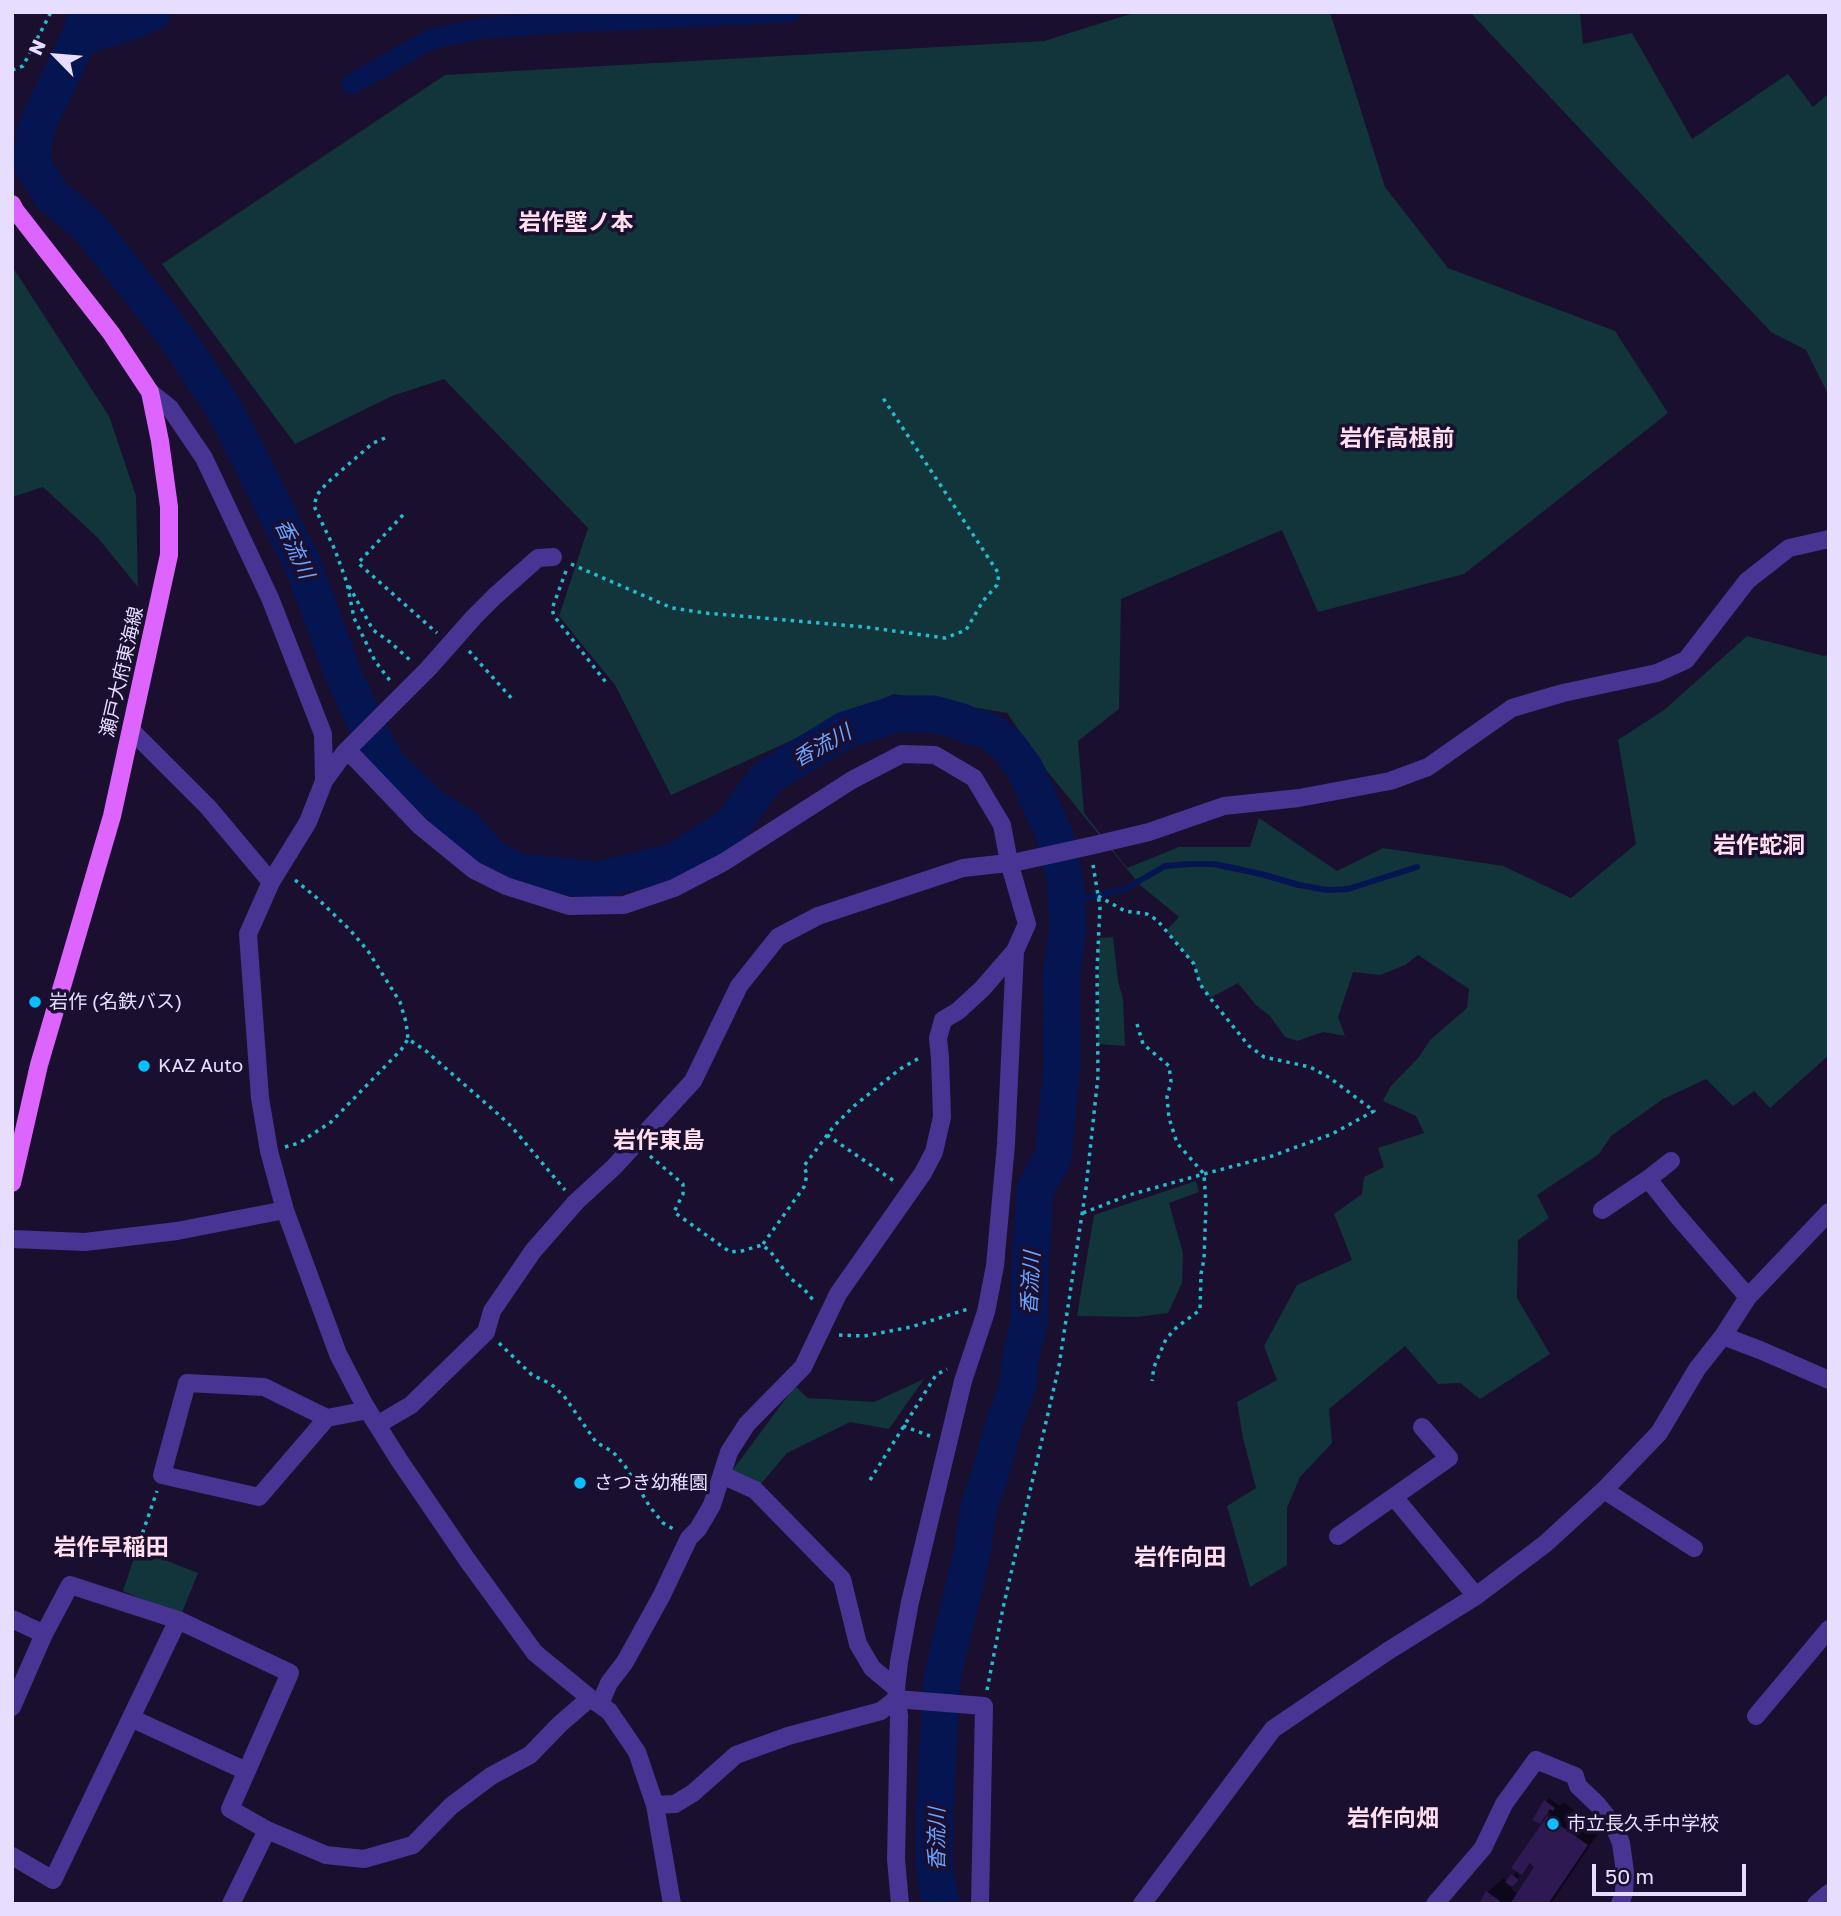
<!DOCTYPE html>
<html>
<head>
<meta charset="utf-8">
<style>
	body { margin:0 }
	#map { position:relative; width:1841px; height:1916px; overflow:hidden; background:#1a0f2f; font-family:"Golos Text",sans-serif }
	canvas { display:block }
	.frame { position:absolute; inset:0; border:14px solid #e7ddff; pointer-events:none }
	.north { position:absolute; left:21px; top:21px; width:70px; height:70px; -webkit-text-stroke:5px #1a0f2f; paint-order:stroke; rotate:295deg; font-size:19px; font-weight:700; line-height:28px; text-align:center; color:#e7ddff }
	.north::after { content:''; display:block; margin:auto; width:24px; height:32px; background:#e7ddff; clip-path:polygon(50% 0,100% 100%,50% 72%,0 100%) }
	.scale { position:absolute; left:1592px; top:1864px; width:154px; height:32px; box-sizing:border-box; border:4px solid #e7ddff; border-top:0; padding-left:9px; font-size:21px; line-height:24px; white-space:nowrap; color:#e7ddff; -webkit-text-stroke:5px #1a0f2f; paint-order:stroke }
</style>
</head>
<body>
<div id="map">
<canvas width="1841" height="1916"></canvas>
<div class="frame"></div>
<div class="north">N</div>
<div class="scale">50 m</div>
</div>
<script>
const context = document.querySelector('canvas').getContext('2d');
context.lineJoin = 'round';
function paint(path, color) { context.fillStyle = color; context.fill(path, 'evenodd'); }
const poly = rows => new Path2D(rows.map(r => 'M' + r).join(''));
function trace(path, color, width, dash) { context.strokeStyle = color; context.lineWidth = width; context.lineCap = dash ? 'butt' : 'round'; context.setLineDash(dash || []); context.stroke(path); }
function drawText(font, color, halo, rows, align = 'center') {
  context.font = font + ' "Golos Text","Noto Sans JP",sans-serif'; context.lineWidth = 7; context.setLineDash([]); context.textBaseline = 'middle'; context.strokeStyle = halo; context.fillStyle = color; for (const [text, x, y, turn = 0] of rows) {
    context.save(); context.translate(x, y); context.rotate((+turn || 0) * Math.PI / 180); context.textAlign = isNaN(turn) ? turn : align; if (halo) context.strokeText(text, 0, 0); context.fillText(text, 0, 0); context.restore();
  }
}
paint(poly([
	[1137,12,1330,12,1385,187,1448,268,1615,331,1668,413,1464,574,1318,612,1282,530,1121,599,1119,709,1078,741,1084,813,1127,868,1179,847,1250,847,1259,818,1337,871,1383,848,1503,866,1571,898,1636,844,1618,740,1664,710,1747,636,1824,656,1829,654,1829,1055,1770,1108,1754,1091,1733,1106,1706,1079,1687,1088,1663,1099,1611,1136,1599,1154,1537,1195,1549,1218,1518,1240,1517,1298,1550,1354,1480,1399,1460,1383,1438,1384,1405,1346,1329,1409,1332,1443,1300,1477,1287,1508,1287,1565,1250,1587,1227,1506,1256,1488,1243,1438,1237,1402,1277,1380,1264,1346,1297,1285,1352,1260,1334,1214,1362,1194,1364,1177,1384,1167,1378,1148,1424,1133,1416,1116,1383,1101,1390,1087,1419,1057,1430,1040,1467,1008,1469,989,1418,955,1405,965,1380,975,1353,972,1338,1017,1345,1036,1323,1032,1297,1041,1285,1037,1270,1016,1256,1005,1238,983,1210,998,1200,984,1194,964,1166,931,1179,917,1140,885,1047,771,1007,713,894,694,671,795,615,685,559,616,588,528,444,379,392,396,295,444,162,264,445,75,1044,41],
	[1470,12,1580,12,1583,44,1632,33,1692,139,1788,74,1813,107,1829,93,1829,396,1806,350,1771,332],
	[12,266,109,416,136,496,138,587,98,538,43,487,12,497],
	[1113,937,1118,981,1123,999,1125,1046,1098,1044,1099,938],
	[1196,1181,1199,1192,1169,1203,1183,1253,1182,1283,1168,1313,1137,1317,1077,1316,1094,1215],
	[924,1379,889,1429,850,1422,787,1453,760,1485,732,1471,795,1386,808,1398,874,1402],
	[137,1549,198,1573,181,1615,123,1591]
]), '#11353a');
paint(poly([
	[1549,1798,1560,1806,1563,1802,1601,1829,1551,1904,1481,1904,1488,1892,1503,1878,1508,1881,1516,1872,1520,1876,1511,1889,1518,1894,1536,1867,1532,1863,1522,1873,1548,1817,1551,1814,1547,1812,1534,1819]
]), '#0007');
trace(poly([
	[1066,900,1082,899,1118,891,1127,888,1165,866,1189,864,1214,864,1261,874,1299,885,1327,890,1348,889,1417,867]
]), '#051552', 6);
trace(poly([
	[352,84,431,39,484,28,570,22,790,12]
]), '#051552', 21);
trace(poly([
	[88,12,79,38,36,128,31,161,51,195,88,226,136,285,176,337,225,410,302,563,344,676,378,749,391,768,430,806,463,826,492,859,519,872,598,880,674,862,732,825,767,777,845,730,896,714,934,714,962,722,972,727,981,728,995,735,1009,747,1025,769,1054,833,1065,880,1068,927,1061,981,1062,1066,1053,1157,1035,1190,1030,1271,1029,1323,1021,1354,1018,1385,1004,1424,989,1478,979,1506,971,1558,942,1678,936,1785,934,1867,941,1904],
	[79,38,132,21,153,12]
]), '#051552', 37);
paint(poly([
	[1544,1800,1555,1808,1553,1811,1550,1809,1540,1824,1532,1820],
	[1547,1816,1588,1845,1548,1904,1510,1904,1534,1867,1530,1863,1522,1875,1511,1868],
	[1511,1874,1519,1880,1512,1887,1505,1882],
	[1486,1891,1500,1901,1498,1904,1479,1904]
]), '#2e1952');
trace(poly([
	[12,70,23,66,51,12],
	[385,438,373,443,327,483,317,495,314,506,335,550,347,583,354,618,375,661,391,682],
	[403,515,358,563,437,633],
	[571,564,672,608,705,613,865,627,945,638,966,630,983,601,997,585,999,574,883,398],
	[566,571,552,609,554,616,608,685],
	[349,586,373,630,390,642,412,662],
	[469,651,514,701],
	[295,880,317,898,350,930,368,951,400,1002,406,1022,408,1039,426,1051,498,1114,511,1126,565,1190],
	[1137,1024,1143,1044,1169,1066,1171,1082,1167,1097,1169,1118,1177,1143,1204,1174,1206,1205,1204,1259,1201,1274,1200,1310,1177,1327,1166,1339,1154,1367,1152,1381],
	[827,1135,894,1181],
	[285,1147,299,1143,331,1122,401,1050,408,1039],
	[650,1156,683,1184,683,1194,674,1212,730,1252,742,1251,762,1245,770,1251,790,1278,804,1289,813,1300],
	[1083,1213,1129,1195,1204,1174,1272,1156,1332,1134,1374,1111,1330,1078,1310,1067,1264,1057,1249,1046,1210,998,1200,984,1194,964,1157,920,1147,914,1125,911,1098,896],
	[763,1244,804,1187,807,1175,804,1166,834,1126,854,1106,900,1069,921,1057],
	[839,1335,864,1336,911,1327,968,1309],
	[499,1343,532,1375,551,1384,564,1396,596,1442,613,1452,625,1466,650,1507,663,1523,675,1530],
	[903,1426,930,1436],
	[870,1480,936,1375,947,1369],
	[137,1549,157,1491],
	[987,1690,1003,1608,1059,1366,1086,1188,1098,1076,1097,970,1100,907,1093,865]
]), '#23bccd', 3.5, [3.5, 5]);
trace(poly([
	[150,392,170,408,204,458,270,598,323,734,324,781],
	[553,557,538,558,495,596,474,617,428,669,345,752,324,781,308,822,271,882,248,934,260,1098,269,1151,285,1210,338,1354,364,1404,399,1460,468,1561,535,1653,590,1698,609,1711,637,1752,655,1805,672,1904],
	[131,730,208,807,271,882],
	[345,752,355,758,420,826,474,870,506,886,569,906,624,905,674,888,724,862,852,780,902,754,935,755,974,778,1002,825,1009,862,1027,924,1015,951,982,989,958,1011,943,1020,938,1038,940,1058,942,1117,934,1152,923,1173,838,1294,803,1367,747,1424,729,1452,712,1505,698,1529,689,1538,662,1595,625,1662,609,1683,600,1704],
	[1648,1179,1671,1161],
	[1602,1210,1648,1179,1676,1214,1748,1297],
	[12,1239,85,1242,177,1231,285,1210],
	[1723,1336,1760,1350,1829,1380],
	[327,1418,264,1387,187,1383,162,1475,259,1497,327,1418,368,1410],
	[377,1425,411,1405,486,1332,492,1311,533,1251,576,1202,614,1167,693,1081,739,986,778,937,818,916,963,868,1017,862,1090,846,1149,832,1224,806,1299,798,1390,781,1428,767,1512,708,1563,693,1657,673,1686,660,1747,581,1789,548,1829,539],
	[722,1475,755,1490,842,1579,858,1644,872,1668,896,1688],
	[1604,1490,1694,1548],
	[1394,1497,1476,1596],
	[1338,1536,1449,1458,1422,1427],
	[12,1619,44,1634],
	[12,1707,44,1634,70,1585,178,1620,290,1673,230,1809,267,1830,326,1855,364,1859,413,1845,451,1806,491,1776,530,1755,560,1724,590,1698],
	[1756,1716,1829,1629],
	[131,1718,246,1771],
	[655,1805,675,1804,693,1793,736,1755,788,1736,881,1711,896,1699,984,1706,980,1904],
	[12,1856,53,1880,178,1620],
	[231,1904,267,1830],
	[900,1904,896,1859,899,1716,896,1688,899,1662,910,1602,963,1381,986,1312,995,1266,1006,1144,1015,951],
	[1142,1904,1273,1729,1388,1651,1476,1596,1545,1544,1604,1490,1659,1433,1697,1369,1723,1336,1748,1297,1829,1212],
	[1435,1904,1483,1848,1504,1804,1536,1760,1575,1776,1578,1786,1597,1804,1613,1824,1621,1843,1625,1872,1624,1893,1620,1904],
	[1816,1904,1829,1893]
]), '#483593', 18);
trace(poly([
	[12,204,15,210,111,333,150,392,160,441,169,507,169,555,112,816,39,1065,12,1183]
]), '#de64ff', 18);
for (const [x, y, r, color] of [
	[35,1002,7,"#09bfff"],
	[144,1066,7,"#09bfff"],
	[580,1483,7,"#09bfff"],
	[1553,1824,7,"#09bfff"]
]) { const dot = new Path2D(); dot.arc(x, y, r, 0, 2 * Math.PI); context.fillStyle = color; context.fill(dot); trace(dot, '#1a0f2f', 2.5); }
drawText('19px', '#e7ddff', '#1a0f2f', [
	["瀬戸大府東海線",122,672,-77]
]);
drawText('19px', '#e7ddff', '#1a0f2f', [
	["岩作 (名鉄バス)",49,1002],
	["KAZ Auto",158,1066],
	["さつき幼稚園",594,1483],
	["市立長久手中学校",1567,1824]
], 'left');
drawText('italic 21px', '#6ba3ff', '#1a0f2f', [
	["香流川",294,549,65],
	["香流川",822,746,-29],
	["香流川",1031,1283,-87],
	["香流川",937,1839,-90]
]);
drawText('bold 23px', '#ffdfee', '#1a0f2f', [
	["岩作壁ノ本",576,223],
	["岩作高根前",1397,439],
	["岩作蛇洞",1759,846],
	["岩作東島",659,1141],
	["岩作早稲田",111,1548],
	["岩作向田",1180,1558],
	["岩作向畑",1393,1819]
]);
</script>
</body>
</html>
